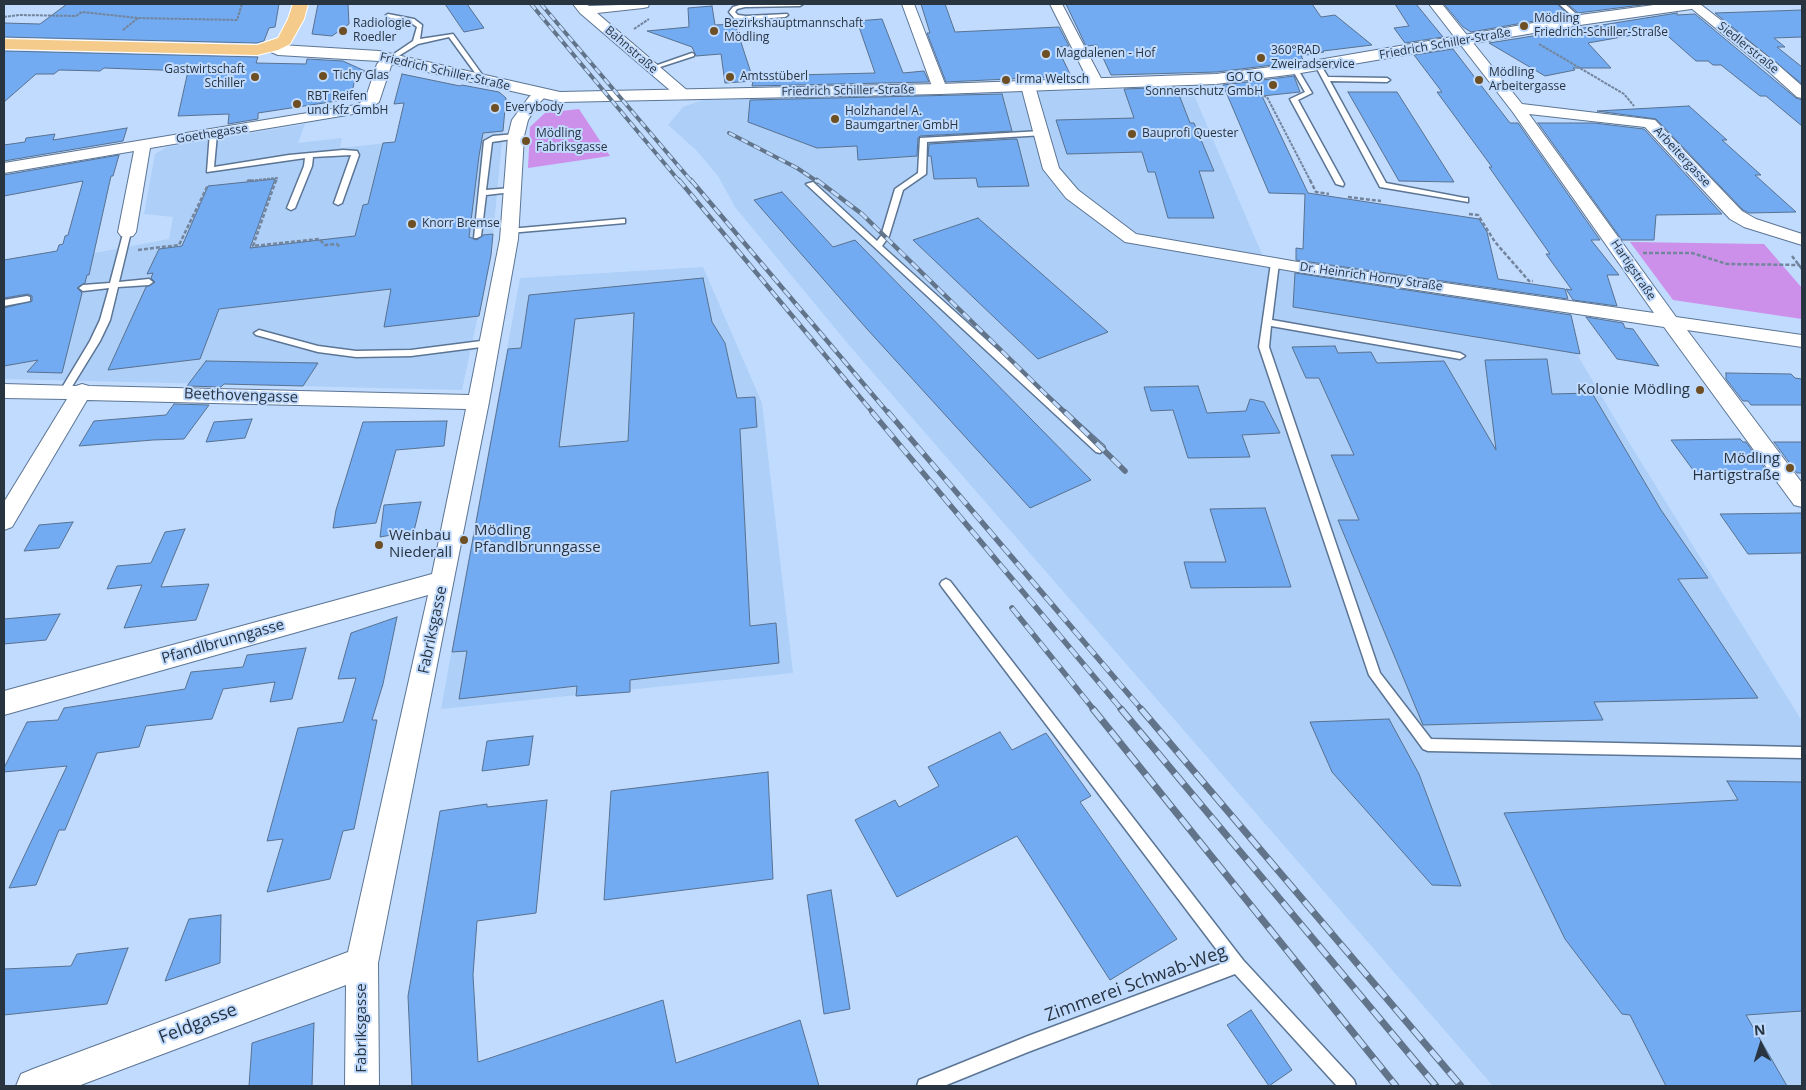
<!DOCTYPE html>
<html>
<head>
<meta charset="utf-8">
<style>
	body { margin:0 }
	#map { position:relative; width:1806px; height:1090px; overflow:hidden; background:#c0dbfe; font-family:"Open Sans",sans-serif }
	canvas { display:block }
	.frame { position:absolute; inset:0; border:5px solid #293441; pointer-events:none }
	.north { position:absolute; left:1736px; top:1020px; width:50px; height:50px; -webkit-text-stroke:4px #c0dbfe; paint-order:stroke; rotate:355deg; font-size:14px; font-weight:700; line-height:20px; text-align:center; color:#293441 }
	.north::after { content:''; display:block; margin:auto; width:18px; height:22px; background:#293441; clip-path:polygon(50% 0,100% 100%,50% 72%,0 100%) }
</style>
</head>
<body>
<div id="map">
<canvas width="1806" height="1090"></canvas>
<div class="frame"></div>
<div class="north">N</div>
</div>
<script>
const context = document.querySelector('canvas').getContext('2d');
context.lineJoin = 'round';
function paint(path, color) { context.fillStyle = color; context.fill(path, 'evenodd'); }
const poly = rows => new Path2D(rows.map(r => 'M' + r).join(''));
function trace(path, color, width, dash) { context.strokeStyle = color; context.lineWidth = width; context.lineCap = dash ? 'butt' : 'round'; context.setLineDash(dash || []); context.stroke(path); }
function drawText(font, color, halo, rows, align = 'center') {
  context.font = font + ' "Open Sans",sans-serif'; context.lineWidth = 4; context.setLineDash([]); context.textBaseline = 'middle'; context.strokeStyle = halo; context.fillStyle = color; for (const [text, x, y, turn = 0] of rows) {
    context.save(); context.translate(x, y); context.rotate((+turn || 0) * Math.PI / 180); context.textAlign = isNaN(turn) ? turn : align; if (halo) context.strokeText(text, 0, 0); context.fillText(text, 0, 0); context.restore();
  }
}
paint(poly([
	[1191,88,1267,266,1551,310,1631,446,1802,721,1802,1086,1493,1086,848,344,735,207,718,176,696,150,668,125,683,107,709,98],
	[305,124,298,143,342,138,340,148,503,131,491,255,462,390,4,379,4,270,169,239,173,217,144,214,155,154,167,147],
	[703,267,762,403,793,673,441,709,520,278]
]), '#aecff7');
paint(poly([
	[579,109,610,156,528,168,530,127,545,113],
	[1630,242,1764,244,1802,288,1802,319,1673,300]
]), '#cd90ea');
const building = poly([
	[67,4,279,4,275,27,269,28,264,41,257,43,4,37,4,23,40,24,67,4],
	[318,4,348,4,349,24,332,36,312,34,318,4],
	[445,4,467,4,484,28,464,32,445,4],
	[921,4,945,4,955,32,1059,27,1069,46,1057,47,1071,76,946,82,927,33,930,33,921,4],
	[1066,4,1312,4,1321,17,1335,15,1372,45,1323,51,1324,52,1301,56,1304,61,1217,72,1111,75,1097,45,1086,46,1066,4],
	[1395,4,1416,4,1443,37,1405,43,1394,28,1409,26,1395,4],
	[1444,4,1557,4,1569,15,1471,32,1463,27,1444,4],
	[1568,4,1649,4,1578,13,1568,4],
	[712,6,715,25,735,24,753,79,753,76,875,73,857,21,882,19,903,73,924,71,929,82,752,86,753,81,725,83,721,54,696,56,692,47,647,31,689,27,688,8,712,6],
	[1802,10,1802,37,1774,38,1785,47,1777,47,1802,67,1802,84,1715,13,1802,10],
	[1677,13,1677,15,1695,14,1796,98,1802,100,1802,126,1766,96,1760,96,1721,65,1713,65,1708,61,1696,61,1661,30,1588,43,1611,68,1573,68,1575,70,1545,76,1489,43,1677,13],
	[1453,49,1510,123,1518,123,1600,240,1591,240,1619,275,1607,275,1617,306,1573,300,1566,289,1572,290,1546,254,1550,254,1489,167,1492,167,1437,92,1442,92,1414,55,1453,49],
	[4,51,258,57,256,63,306,64,307,59,343,61,365,71,355,80,350,99,258,113,258,119,228,124,229,114,178,116,188,71,104,68,100,71,59,70,54,74,36,74,4,102,4,51],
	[402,74,460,86,462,85,499,92,506,98,503,131,483,133,479,156,469,237,477,240,483,235,493,234,491,255,479,316,384,327,391,289,219,309,200,359,108,370,146,287,155,282,151,278,153,273,147,274,159,249,182,246,208,186,275,179,250,248,355,236,363,205,368,204,383,143,395,142,404,103,394,104,402,74],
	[1294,76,1300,92,1262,96,1308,193,1479,219,1487,232,1498,279,1565,289,1568,299,1296,260,1296,248,1303,249,1305,194,1269,193,1223,85,1294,76],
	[1176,87,1190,123,1194,123,1214,171,1199,171,1214,218,1168,218,1155,172,1148,172,1142,152,1067,154,1056,120,1134,118,1124,89,1176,87],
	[1348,92,1397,92,1454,182,1399,181,1348,92],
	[1002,94,1012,131,920,136,918,138,917,156,858,160,857,146,817,148,748,122,750,100,1002,94],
	[1689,106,1727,140,1722,140,1761,175,1755,175,1796,212,1749,213,1743,210,1656,119,1597,111,1689,106],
	[1538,123,1594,123,1644,129,1722,214,1656,215,1654,240,1622,240,1538,123],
	[127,128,123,141,4,161,4,145,25,142,26,138,55,134,53,140,127,128],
	[1014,139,1017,139,1029,186,978,187,976,178,934,179,931,156,928,156,929,144,1014,139],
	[119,155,113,176,111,176,89,275,87,275,85,283,77,288,82,293,62,373,27,372,38,360,4,366,4,308,32,301,32,296,28,294,4,298,4,260,57,251,59,245,63,244,65,236,68,235,83,181,4,196,4,175,119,155],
	[782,192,833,247,855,240,1091,480,1030,508,867,329,754,200,782,192],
	[978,218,1108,332,1038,359,913,240,978,218],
	[1295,273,1571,315,1580,354,1293,307,1295,273],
	[703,278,712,322,725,343,737,398,755,397,757,427,740,429,750,626,776,623,779,663,630,680,630,692,576,696,577,686,459,699,467,651,452,652,508,349,521,348,529,295,703,278],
	[634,313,628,441,559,447,575,319,634,313],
	[1586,317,1623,323,1625,328,1633,329,1659,366,1617,359,1586,317],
	[1335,346,1338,353,1371,352,1377,363,1444,361,1496,450,1485,360,1547,359,1552,394,1592,393,1661,510,1708,578,1678,579,1758,698,1594,702,1603,720,1423,725,1338,520,1359,520,1331,455,1354,455,1319,378,1306,378,1292,347,1335,346],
	[206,361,318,363,303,386,224,384,221,387,187,386,206,361],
	[1726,373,1791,374,1795,378,1802,379,1802,405,1751,405,1748,401,1743,401,1726,379,1726,373],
	[1198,386,1207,413,1246,411,1250,399,1264,402,1280,433,1242,435,1250,457,1188,458,1173,410,1151,411,1144,387,1198,386],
	[174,404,209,405,184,439,153,440,79,446,94,421,166,415,174,404],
	[252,419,245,438,206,442,214,422,252,419],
	[447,421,444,446,396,450,376,523,333,528,336,510,363,422,447,421],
	[1740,439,1743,442,1746,442,1769,474,1696,474,1671,440,1740,439],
	[1774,442,1802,442,1802,473,1797,473,1774,442],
	[421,502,414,531,380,537,384,505,421,502],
	[1265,508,1291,587,1191,588,1184,562,1226,562,1210,509,1265,508],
	[1802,513,1802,553,1748,554,1720,514,1802,513],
	[73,522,59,548,24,551,39,525,73,522],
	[185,529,161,587,209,584,196,620,124,628,142,585,107,589,117,566,151,563,165,532,185,529],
	[60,614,46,640,4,644,4,619,60,614],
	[397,617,383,684,372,720,377,720,354,829,343,831,330,879,267,892,283,839,267,841,298,728,343,722,356,678,338,679,351,633,397,617],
	[306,648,292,699,270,702,275,682,223,689,212,719,146,726,139,747,97,753,65,830,59,830,36,885,9,888,67,766,4,772,4,768,27,722,58,720,64,708,185,689,191,672,243,667,247,655,306,648],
	[1389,719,1419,774,1461,886,1432,885,1332,772,1310,722,1389,719],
	[1000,732,1012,750,1046,733,1091,796,1080,802,1177,939,1110,980,1017,836,897,897,855,820,895,800,899,807,939,786,928,767,1000,732],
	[533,736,529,765,482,771,487,741,533,736],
	[768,772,773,879,604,900,611,791,768,772],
	[1727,781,1802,782,1802,1011,1746,1015,1787,1086,1666,1086,1630,1015,1622,1014,1565,939,1504,813,1738,800,1727,781],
	[547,800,536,913,477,921,473,975,478,1062,663,1000,676,1063,800,1020,819,1086,412,1086,408,996,440,811,487,804,487,807,547,800],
	[831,890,850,1009,824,1014,807,895,831,890],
	[221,915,220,963,165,981,189,919,221,915],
	[128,948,107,1004,4,1015,4,969,71,966,77,954,128,948],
	[1251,1010,1292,1070,1269,1086,1227,1025,1251,1010],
	[314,1023,312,1086,249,1086,252,1043,314,1023]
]);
paint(building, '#72abf1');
trace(building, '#587190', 1);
const lane = poly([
	[743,4,803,4,800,6,745,7,737,9,735,12,738,15,746,16,787,14,788,15,785,17,746,20,734,18,729,12,733,7,743,4],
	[1559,4,1565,4,1582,19,1582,21,1578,21,1559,4],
	[388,14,414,19,422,25,420,39,453,34,486,80,481,81,449,37,418,44,392,60,388,60,388,58,413,41,417,27,410,22,386,17,386,15,388,14],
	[692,53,694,54,694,56,654,69,649,68,692,53],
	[1318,63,1320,64,1328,77,1387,78,1390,80,1387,82,1330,81,1386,183,1465,198,1468,198,1468,202,1380,187,1315,65,1318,63],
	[1293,68,1297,68,1312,93,1298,100,1344,184,1343,186,1336,184,1290,99,1305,92,1292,69,1293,68],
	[1041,131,1045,133,1044,135,927,142,926,174,903,190,889,236,882,246,1104,446,1105,449,1100,453,1096,452,806,184,813,182,877,241,881,236,895,189,918,173,920,138,1041,131],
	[210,132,217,134,214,167,289,155,343,150,357,151,359,155,342,203,338,205,334,203,351,155,313,157,312,166,295,208,291,210,287,208,304,166,305,158,207,172,210,132],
	[516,134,520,136,519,138,492,142,486,190,512,188,516,190,512,192,486,195,481,236,477,238,474,238,484,141,493,136,516,134],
	[622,219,625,219,625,223,509,233,505,231,509,229,622,219],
	[124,230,127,230,131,232,119,282,149,279,153,282,149,285,118,287,110,320,100,341,68,393,62,393,60,391,90,341,100,320,109,288,83,291,79,288,83,285,110,283,124,230],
	[1275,260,1279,263,1272,320,1460,353,1465,356,1460,359,1271,326,1269,347,1380,673,1431,739,1801,747,1802,758,1428,751,1423,749,1369,675,1259,347,1271,263,1275,260],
	[27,296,30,297,30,301,4,306,4,300,27,296],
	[259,330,318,346,356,351,411,350,489,340,494,343,489,346,411,356,356,357,318,352,256,335,254,333,259,330],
	[946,579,950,581,1243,960,1354,1080,1356,1086,1337,1086,1235,974,1028,1052,944,1086,917,1086,919,1080,1028,1036,1226,962,942,587,940,584,942,581,946,579]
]);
const street = poly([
	[573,4,586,4,589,6,649,4,648,7,643,8,597,13,689,92,691,95,689,98,679,98,580,13,573,4],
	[902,4,914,4,947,89,945,92,935,92,933,89,902,4],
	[1050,4,1062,4,1104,84,1102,87,1092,87,1090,84,1050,4],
	[1429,4,1442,4,1522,104,1655,120,1742,211,1756,219,1802,234,1802,245,1744,227,1730,219,1645,127,1529,114,1676,317,1802,335,1802,347,1687,330,1802,483,1802,507,1794,505,1664,327,1298,272,1125,242,1066,198,1043,169,1021,86,1023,83,1028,82,1033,83,1035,86,1059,168,1078,190,1136,234,1298,262,1654,313,1512,111,1429,4],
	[1686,4,1700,4,1776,63,1802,86,1802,98,1797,97,1766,69,1686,4],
	[390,55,397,59,391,66,379,102,365,112,150,148,136,232,133,236,127,237,121,236,118,232,134,151,4,173,4,163,356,105,365,100,377,64,385,56,390,55],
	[542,89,547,90,549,93,539,103,528,120,524,136,518,239,489,402,378,963,379,1086,345,1086,346,985,78,1086,16,1086,21,1074,33,1069,348,952,428,595,4,715,4,691,432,574,466,409,87,400,12,527,4,530,4,502,67,399,4,398,4,384,76,386,82,384,89,386,469,395,500,239,508,136,512,120,529,97,537,90,542,89]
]);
const secondary = poly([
	[1661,4,1699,4,1696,7,1691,9,1580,25,1295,74,1216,84,940,94,560,102,379,61,278,55,266,50,264,47,266,44,272,42,281,45,379,51,560,92,940,84,1216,74,1295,64,1580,15,1661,4]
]);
const primary = poly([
	[293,4,308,4,304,19,290,44,278,50,257,55,4,49,4,39,257,45,278,38,288,19,293,4]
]);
trace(lane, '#5c7594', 3);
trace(street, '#5c7594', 2);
trace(secondary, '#5c7594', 2);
trace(primary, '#fff', 2);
trace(poly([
	[4,17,19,15,76,16,82,12,138,18,237,20,242,4],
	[634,29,649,19],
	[123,30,138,18],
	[1539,44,1624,94,1634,106],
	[1252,92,1267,97,1311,182],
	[247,181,277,178,276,182]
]), '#73859d', 2, [3, 1]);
trace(poly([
	[276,180,253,246,319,239,325,245,337,244,340,248],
	[1310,180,1316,192,1329,194],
	[247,181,253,180],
	[1348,197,1381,201],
	[1469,214,1478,215,1495,242,1529,281,1533,281],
	[138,250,179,245,208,185],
	[1643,253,1692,253,1727,264,1800,265],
	[1792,256,1802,269]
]), '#73859d', 2.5, [4, 2]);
paint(lane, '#fff');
paint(street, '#fff');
paint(secondary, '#fff');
paint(primary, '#f5cb8b');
const railFar3 = poly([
	[531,4,680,182],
	[541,4,692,182],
	[729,133,797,168,818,182]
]);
const railFar2 = poly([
	[679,180,874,414],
	[691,180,889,414],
	[817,180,862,214,1066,414]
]);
const railFar1 = poly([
	[872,412,1122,710],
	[888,412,1142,710],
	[1065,412,1125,471],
	[1012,608,1094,710]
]);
const rail = poly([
	[1093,709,1396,1086],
	[1121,709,1436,1086],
	[1141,709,1461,1086]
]);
trace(railFar3, '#627489', 4);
trace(railFar2, '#627489', 4.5);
trace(railFar1, '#627489', 5.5);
trace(rail, '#627489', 7);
trace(railFar3, '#c0dbfe', 2.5, [7]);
trace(railFar2, '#c0dbfe', 3, [9]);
trace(railFar1, '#c0dbfe', 4, [11]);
trace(rail, '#c0dbfe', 5, [14]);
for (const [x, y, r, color] of [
	[1524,26,5,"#6d4f23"],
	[343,31,5,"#6d4f23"],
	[714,31,5,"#6d4f23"],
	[1046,54,5,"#6d4f23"],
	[1261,58,5,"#6d4f23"],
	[323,76,5,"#6d4f23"],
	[255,77,5,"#6d4f23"],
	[730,77,5,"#6d4f23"],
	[1006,80,5,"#6d4f23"],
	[1479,80,5,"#6d4f23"],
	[1273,85,5,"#6d4f23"],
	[297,104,5,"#6d4f23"],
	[495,108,5,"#6d4f23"],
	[835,119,5,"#6d4f23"],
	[1132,134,5,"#6d4f23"],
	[526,141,5,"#6d4f23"],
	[412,224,5,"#6d4f23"],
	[1700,390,5,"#6d4f23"],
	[1790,468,5,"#6d4f23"],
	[464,540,5,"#6d4f23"],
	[379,545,5,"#6d4f23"]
]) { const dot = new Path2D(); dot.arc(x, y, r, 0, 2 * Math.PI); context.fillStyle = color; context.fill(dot); trace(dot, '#c0dbfe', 2); }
drawText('12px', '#293441', '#c0dbfe', [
	["Mödling",1534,19],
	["Friedrich-Schiller-Straße",1534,33],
	["Radiologie",353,24],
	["Roedler",353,38],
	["Bezirkshauptmannschaft",724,24],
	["Mödling",724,38],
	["360°RAD",1271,51],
	["Zweiradservice",1271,65],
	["Magdalenen - Hof",1056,54],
	["Gastwirtschaft",245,70,"right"],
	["Schiller",245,84,"right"],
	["Mödling",1489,73],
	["Arbeitergasse",1489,87],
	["Tichy Glas",333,76],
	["Amtsstüberl",740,77],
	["GO TO",1263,78,"right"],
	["Sonnenschutz GmbH",1263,92,"right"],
	["Irma Weltsch",1016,80],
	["RBT Reifen",307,97],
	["und Kfz GmbH",307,111],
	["Everybody",505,108],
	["Holzhandel A.",845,112],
	["Baumgartner GmbH",845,126],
	["Mödling",536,134],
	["Fabriksgasse",536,148],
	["Bauprofi Quester",1142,134],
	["Knorr Bremse",422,224]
], 'left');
drawText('12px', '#293441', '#c0dbfe', [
	["Friedrich Schiller-Straße",1445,44,-10],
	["Siedlerstraße",1748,48,39],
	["Bahnstraße",631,50,41],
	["Friedrich Schiller-Straße",445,72,13],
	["Friedrich Schiller-Straße",848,91,-1],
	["Goethegasse",212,134,-9],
	["Arbeitergasse",1682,157,47],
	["Hartigstraße",1633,270,56],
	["Dr. Heinrich Horny Straße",1371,277,8]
]);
drawText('15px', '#293441', '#c0dbfe', [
	["Kolonie Mödling",1690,390],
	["Mödling",1780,459],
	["Hartigstraße",1780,476],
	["Mödling",474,531,"left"],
	["Pfandlbrunngasse",474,548,"left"],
	["Weinbau",389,536,"left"],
	["Niederall",389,553,"left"]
], 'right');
drawText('15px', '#293441', '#c0dbfe', [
	["Beethovengasse",241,396,2],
	["Fabriksgasse",433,630,-78],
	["Pfandlbrunngasse",223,642,-16],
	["Fabriksgasse",362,1028,-90]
]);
drawText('18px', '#293441', '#c0dbfe', [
	["Zimmerei Schwab-Weg",1136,984,-20],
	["Feldgasse",198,1024,-21]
]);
</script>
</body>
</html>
